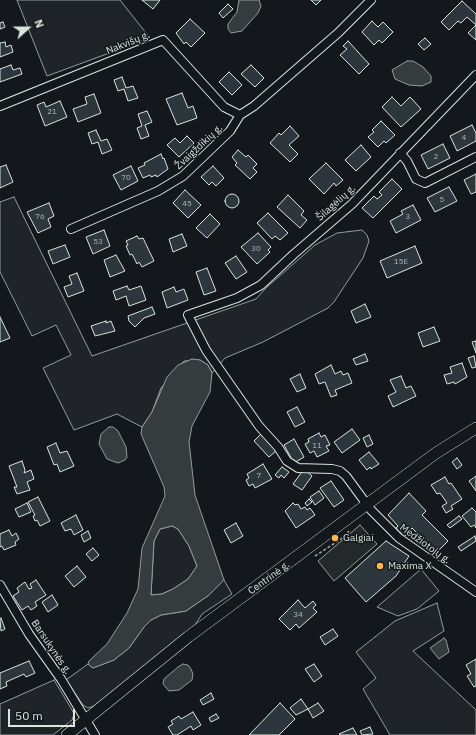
<!DOCTYPE html>
<html>
<head>
<meta charset="utf-8">
<style>
	body { margin:0 }
	#map { position:relative; width:476px; height:735px; overflow:hidden; background:#14181c; font-family:"IBM Plex Sans",sans-serif }
	canvas { display:block }
	.north { position:absolute; left:8px; top:8px; width:40px; height:40px; -webkit-text-stroke:3px #14181c; paint-order:stroke; rotate:69deg; font-size:11px; font-weight:700; line-height:16px; text-align:center; color:#d8e6dc }
	.north::after { content:''; display:block; margin:auto; width:14px; height:18px; background:#d8e6dc; clip-path:polygon(50% 0,100% 100%,50% 72%,0 100%) }
	.scale { position:absolute; left:8px; top:709px; width:67px; height:18px; box-sizing:border-box; border:2px solid #d8e6dc; border-top:0; padding-left:5px; font-size:12px; line-height:14px; white-space:nowrap; color:#d8e6dc; -webkit-text-stroke:3px #14181c; paint-order:stroke }
</style>
</head>
<body>
<div id="map">
<canvas width="476" height="735"></canvas>
<div class="north">N</div>
<div class="scale">50 m</div>
</div>
<script>
const context = document.querySelector('canvas').getContext('2d');
context.lineJoin = 'round';
function paint(path, color) { context.fillStyle = color; context.fill(path, 'evenodd'); }
const poly = rows => new Path2D(rows.map(r => 'M' + r).join(''));
function trace(path, color, width, dash) { context.strokeStyle = color; context.lineWidth = width; context.lineCap = dash ? 'butt' : 'round'; context.setLineDash(dash || []); context.stroke(path); }
function drawText(font, color, halo, rows, align = 'center') {
  context.font = font + ' "IBM Plex Sans",sans-serif'; context.lineWidth = 3; context.setLineDash([]); context.textBaseline = 'middle'; context.strokeStyle = halo; context.fillStyle = color; for (const [text, x, y, turn = 0] of rows) {
    context.save(); context.translate(x, y); context.rotate((+turn || 0) * Math.PI / 180); context.textAlign = isNaN(turn) ? turn : align; if (halo) context.strokeText(text, 0, 0); context.fillText(text, 0, 0); context.restore();
  }
}
const green = poly([
	[17,0,120,0,150,38,47,76,17,0],
	[14,197,92,356,256,299,267,287,315,245,337,233,362,230,367,235,369,241,363,258,334,302,328,308,263,342,225,358,212,373,208,365,200,360,184,361,161,388,152,412,142,427,117,414,74,430,43,368,71,355,56,325,32,336,0,272,0,202,14,197],
	[172,526,178,529,189,546,197,566,188,579,173,589,162,594,151,595,154,541,160,529,172,526],
	[421,569,439,591,417,609,398,616,377,607,421,569],
	[224,580,232,594,202,614,195,625,94,706,88,708,83,705,66,680,88,664,93,668,114,660,129,648,144,627,151,620,161,615,186,611,209,595,224,580],
	[437,603,444,631,413,651,476,710,476,735,390,735,363,689,376,678,356,652,395,621,437,603],
	[54,680,72,710,74,714,72,720,53,735,0,735,0,704,54,680]
]);
paint(green, '#202428');
trace(green, '#939e99', 1);
const parking = poly([
	[360,525,377,544,334,581,318,561,360,525]
]);
paint(parking, '#24282b');
trace(parking, '#939e99', 1);
const water = poly([
	[239,0,259,0,261,6,258,13,242,31,231,33,228,29,228,24,237,12,239,0],
	[407,61,413,61,423,67,431,76,431,82,422,86,409,85,395,79,392,70,407,61],
	[192,359,200,360,208,365,212,373,210,392,192,426,189,442,195,495,224,580,209,595,186,611,161,615,151,620,144,627,129,648,114,660,93,668,88,664,89,661,107,644,127,613,138,589,142,548,165,496,164,487,141,434,142,427,152,412,167,377,178,365,192,359],
	[172,526,178,529,189,546,197,566,188,579,173,589,162,594,151,595,154,541,160,529,172,526],
	[109,427,113,427,118,431,126,447,127,457,125,460,118,463,107,459,99,444,101,434,109,427],
	[444,638,446,640,449,652,439,659,430,648,444,638],
	[183,664,188,665,191,669,193,674,192,680,179,690,169,691,163,684,164,679,178,667,183,664]
]);
paint(water, '#363b3e');
trace(water, '#939e99', 1);
const building = poly([
	[142,0,160,0,153,9,142,0],
	[311,0,321,0,316,5,311,0],
	[462,1,476,14,476,40,468,33,476,25,467,17,461,23,458,21,449,30,441,22,462,1],
	[228,4,233,9,223,18,219,13,228,4],
	[190,19,205,33,191,47,186,42,184,44,176,33,190,19],
	[372,21,378,27,383,22,393,32,382,43,379,40,374,45,362,32,372,21],
	[3,22,5,27,0,29,0,23,3,22],
	[425,38,431,44,424,50,418,44,425,38],
	[348,41,369,64,359,74,340,55,347,49,343,46,348,41],
	[5,42,6,47,11,45,13,52,0,57,0,43,5,42],
	[11,65,13,70,20,68,22,74,0,82,0,69,11,65],
	[251,65,264,78,255,87,241,74,251,65],
	[229,72,242,85,232,95,219,82,229,72],
	[122,77,126,88,133,86,138,98,128,101,124,89,118,91,114,80,122,77],
	[182,93,188,108,193,106,197,118,177,125,166,99,182,93],
	[94,94,101,113,78,122,73,109,87,104,85,97,94,94],
	[392,97,401,106,410,97,421,109,401,127,382,107,392,97],
	[60,101,67,117,45,126,37,105,44,102,46,107,60,101],
	[147,111,152,122,145,125,149,136,141,139,137,128,142,126,138,114,147,111],
	[381,121,395,135,386,143,384,141,378,147,368,137,374,132,372,130,381,121],
	[472,125,476,133,476,141,457,151,450,136,472,125],
	[290,126,299,136,289,145,298,154,290,162,270,143,279,133,281,135,290,126],
	[96,130,101,141,107,139,112,150,102,154,98,142,92,144,88,133,96,130],
	[187,136,194,143,179,157,167,145,175,138,180,143,187,136],
	[443,144,450,158,428,169,421,155,443,144],
	[361,145,371,157,356,171,345,160,361,145],
	[238,150,246,157,248,155,257,164,253,168,257,172,250,179,235,165,237,163,232,157,238,150],
	[161,154,163,159,164,158,168,169,157,177,156,175,151,177,150,175,143,178,138,168,145,165,144,163,161,154],
	[326,163,343,180,336,186,334,183,324,194,309,179,326,163],
	[6,165,13,182,0,188,0,167,6,165],
	[131,166,138,181,121,190,113,175,131,166],
	[213,166,224,178,216,186,212,182,209,185,201,177,213,166],
	[476,174,476,192,471,194,464,180,476,174],
	[392,179,402,189,373,218,362,208,374,196,377,199,382,195,379,192,392,179],
	[449,187,457,201,435,212,427,198,449,187],
	[185,190,201,205,188,218,173,203,185,190],
	'225 201a7 7 0 1 1 14 0a7 7 0 1 1-14 0Z',
	[288,195,304,211,301,215,307,220,300,228,277,207,288,195],
	[49,203,54,216,48,219,51,227,38,233,27,212,49,203],
	[413,205,421,220,396,233,390,221,403,214,401,211,413,205],
	[268,213,288,233,280,240,275,236,272,239,257,223,268,213],
	[210,214,220,224,207,238,196,228,210,214],
	[104,230,110,246,93,254,86,237,104,230],
	[258,233,271,247,268,250,270,252,257,264,241,247,258,233],
	[182,234,187,246,173,252,169,239,182,234],
	[137,236,139,239,143,238,154,261,142,267,139,262,137,264,132,254,130,255,126,246,128,245,126,241,137,236],
	[65,245,70,257,53,264,48,251,65,245],
	[415,246,422,263,387,278,380,261,415,246],
	[116,255,125,271,110,277,104,260,116,255],
	[236,256,247,272,236,279,225,263,236,256],
	[207,268,216,291,204,295,196,272,207,268],
	[77,273,84,291,68,297,64,287,72,284,69,276,77,273],
	[127,286,129,290,141,286,146,300,129,306,126,296,116,300,113,291,127,286],
	[174,287,176,292,184,289,188,300,167,308,162,292,174,287],
	[365,304,371,317,356,323,351,311,365,304],
	[152,307,155,314,144,318,135,327,129,321,128,316,152,307],
	[0,317,10,338,0,342,0,317],
	[106,321,106,323,111,321,115,331,95,336,91,326,106,321],
	[434,327,440,341,423,347,418,333,434,327],
	[476,341,476,353,472,342,476,341],
	[365,354,368,361,356,365,353,359,365,354],
	[474,356,476,367,472,368,468,358,474,356],
	[462,363,467,377,455,384,454,382,447,384,444,375,452,373,450,367,462,363],
	[331,365,335,374,341,371,343,375,348,373,352,383,335,390,337,395,331,397,325,382,319,384,315,374,331,365],
	[300,374,306,388,297,392,290,379,300,374],
	[401,376,406,388,411,386,416,396,393,407,388,396,396,392,390,380,401,376],
	[297,407,305,422,295,427,287,412,297,407],
	[352,429,360,440,342,453,334,442,352,429],
	[262,433,277,450,269,457,254,441,262,433],
	[319,433,321,437,325,435,330,445,326,446,329,451,317,457,314,451,310,453,305,444,309,442,308,439,319,433],
	[369,435,373,444,367,447,363,438,369,435],
	[294,439,304,457,294,463,284,445,294,439],
	[56,443,60,453,67,451,74,466,60,472,57,464,54,465,47,447,56,443],
	[369,452,379,464,371,469,370,467,367,470,359,460,369,452],
	[457,458,462,465,457,469,452,462,457,458],
	[22,461,25,470,24,473,31,470,34,479,27,482,30,490,17,494,14,487,17,487,9,466,22,461],
	[263,464,272,479,255,488,253,484,249,486,246,480,249,478,247,474,263,464],
	[282,467,289,472,284,478,281,475,279,478,275,475,282,467],
	[304,469,312,476,302,490,293,484,304,469],
	[476,476,476,491,469,481,476,476],
	[445,477,449,484,451,483,462,499,451,506,453,509,446,513,442,506,447,503,440,493,437,494,431,485,445,477],
	[331,481,344,500,334,507,320,488,331,481],
	[319,491,324,498,315,505,310,497,319,491],
	[409,493,426,511,422,515,448,541,434,555,423,543,425,541,412,528,404,537,396,528,398,526,388,515,409,493],
	[38,497,50,521,40,526,37,520,35,521,33,516,35,515,28,502,38,497],
	[309,499,312,502,307,506,305,503,309,499],
	[27,503,31,512,19,517,15,509,27,503],
	[293,503,295,505,298,504,301,509,305,507,307,510,310,508,315,515,296,528,285,511,293,503],
	[472,508,476,512,476,528,474,525,471,527,462,516,472,508],
	[76,515,83,530,74,535,71,529,65,531,61,523,76,515],
	[459,516,462,519,450,528,447,525,459,516],
	[236,523,243,536,231,543,224,530,236,523],
	[9,530,12,536,16,533,19,539,15,542,16,545,4,550,2,546,0,547,0,534,9,530],
	[88,531,91,538,84,542,81,535,88,531],
	[475,536,476,541,461,551,458,547,475,536],
	[386,541,409,556,396,576,366,602,345,578,386,541],
	[93,548,99,555,92,561,86,554,93,548],
	[77,566,86,577,74,587,65,576,77,566],
	[36,580,46,595,35,602,37,606,31,610,28,606,22,610,13,596,19,592,17,588,25,582,29,589,32,588,30,584,36,580],
	[52,595,58,605,48,612,42,602,52,595],
	[298,600,305,608,313,601,316,605,313,608,317,612,299,628,296,624,290,630,279,619,298,600],
	[1,618,5,629,1,631,0,619,1,618],
	[333,629,338,636,325,645,320,637,333,629],
	[476,659,476,686,474,687,467,676,471,674,466,665,476,659],
	[29,661,35,673,26,677,24,674,6,682,7,686,0,689,0,673,29,661],
	[314,664,322,676,314,682,305,669,314,664],
	[211,693,214,699,203,705,200,700,211,693],
	[301,699,308,709,296,715,290,708,301,699],
	[280,703,295,719,279,735,249,735,280,703],
	[318,703,324,711,313,718,308,709,318,703],
	[193,712,201,725,193,730,191,726,177,735,173,735,168,727,173,724,171,721,179,716,181,719,193,712],
	[216,714,219,718,211,722,209,718,216,714],
	[370,727,373,734,362,735,360,731,370,727],
	[353,728,357,735,340,735,339,734,353,728]
]);
paint(building, '#2c363c');
trace(building, '#d8e6dc', 1);
const minor = poly([
	[476,75,352,204,294,254,261,285,237,298,188,315,206,350,259,426,278,447,287,461,298,468,332,469,340,471,346,476,371,510,399,538,476,592],
	[0,106,163,40,224,107,240,115],
	[400,153,407,161,416,179,425,183,476,157],
	[71,229,158,191,183,176,230,131,240,115,254,106,338,33,371,0],
	[0,585,29,634,61,679,95,735]
]);
const secondary = poly([
	[67,735,188,637,436,453,476,428]
]);
trace(minor, '#d8e6dc', 10);
trace(secondary, '#d8e6dc', 12);
trace(poly([
	[315,556,344,537,349,531]
]), '#9da8a2', 1.5, [3, 2]);
trace(minor, '#14181c', 8);
trace(secondary, '#14181c', 11);
for (const [x, y, r, color] of [
	[335,538,4,"#ffb74d"],
	[380,566,4,"#ffb74d"]
]) { const dot = new Path2D(); dot.arc(x, y, r, 0, 2 * Math.PI); context.fillStyle = color; context.fill(dot); trace(dot, '#14181c', 1.5); }
drawText('8px', '#adbab4', null, [
	["21",52,112],
	["4",464,138],
	["2",436,157],
	["70",126,178],
	["5",442,200],
	["45",187,204],
	["76",40,217],
	["3",408,217],
	["53",98,242],
	["30",256,249],
	["15E",401,262],
	["11",317,446],
	["7",259,476],
	["34",298,615]
]);
drawText('10px', '#d8e6dc', '#14181c', [
	["Nakvišų g.",128,43,-22],
	["Žvaigždikių g.",199,147,-43],
	["Šilagėlių g.",336,203,-42],
	["Medžiotojų g.",425,544,36],
	["Centrinė g.",269,578,-36],
	["Barsukynės g.",51,647,56]
]);
drawText('10px', '#d8e6dc', '#14181c', [
	["Galgiai",343,538],
	["Maxima X",388,566]
], 'left');
</script>
</body>
</html>
